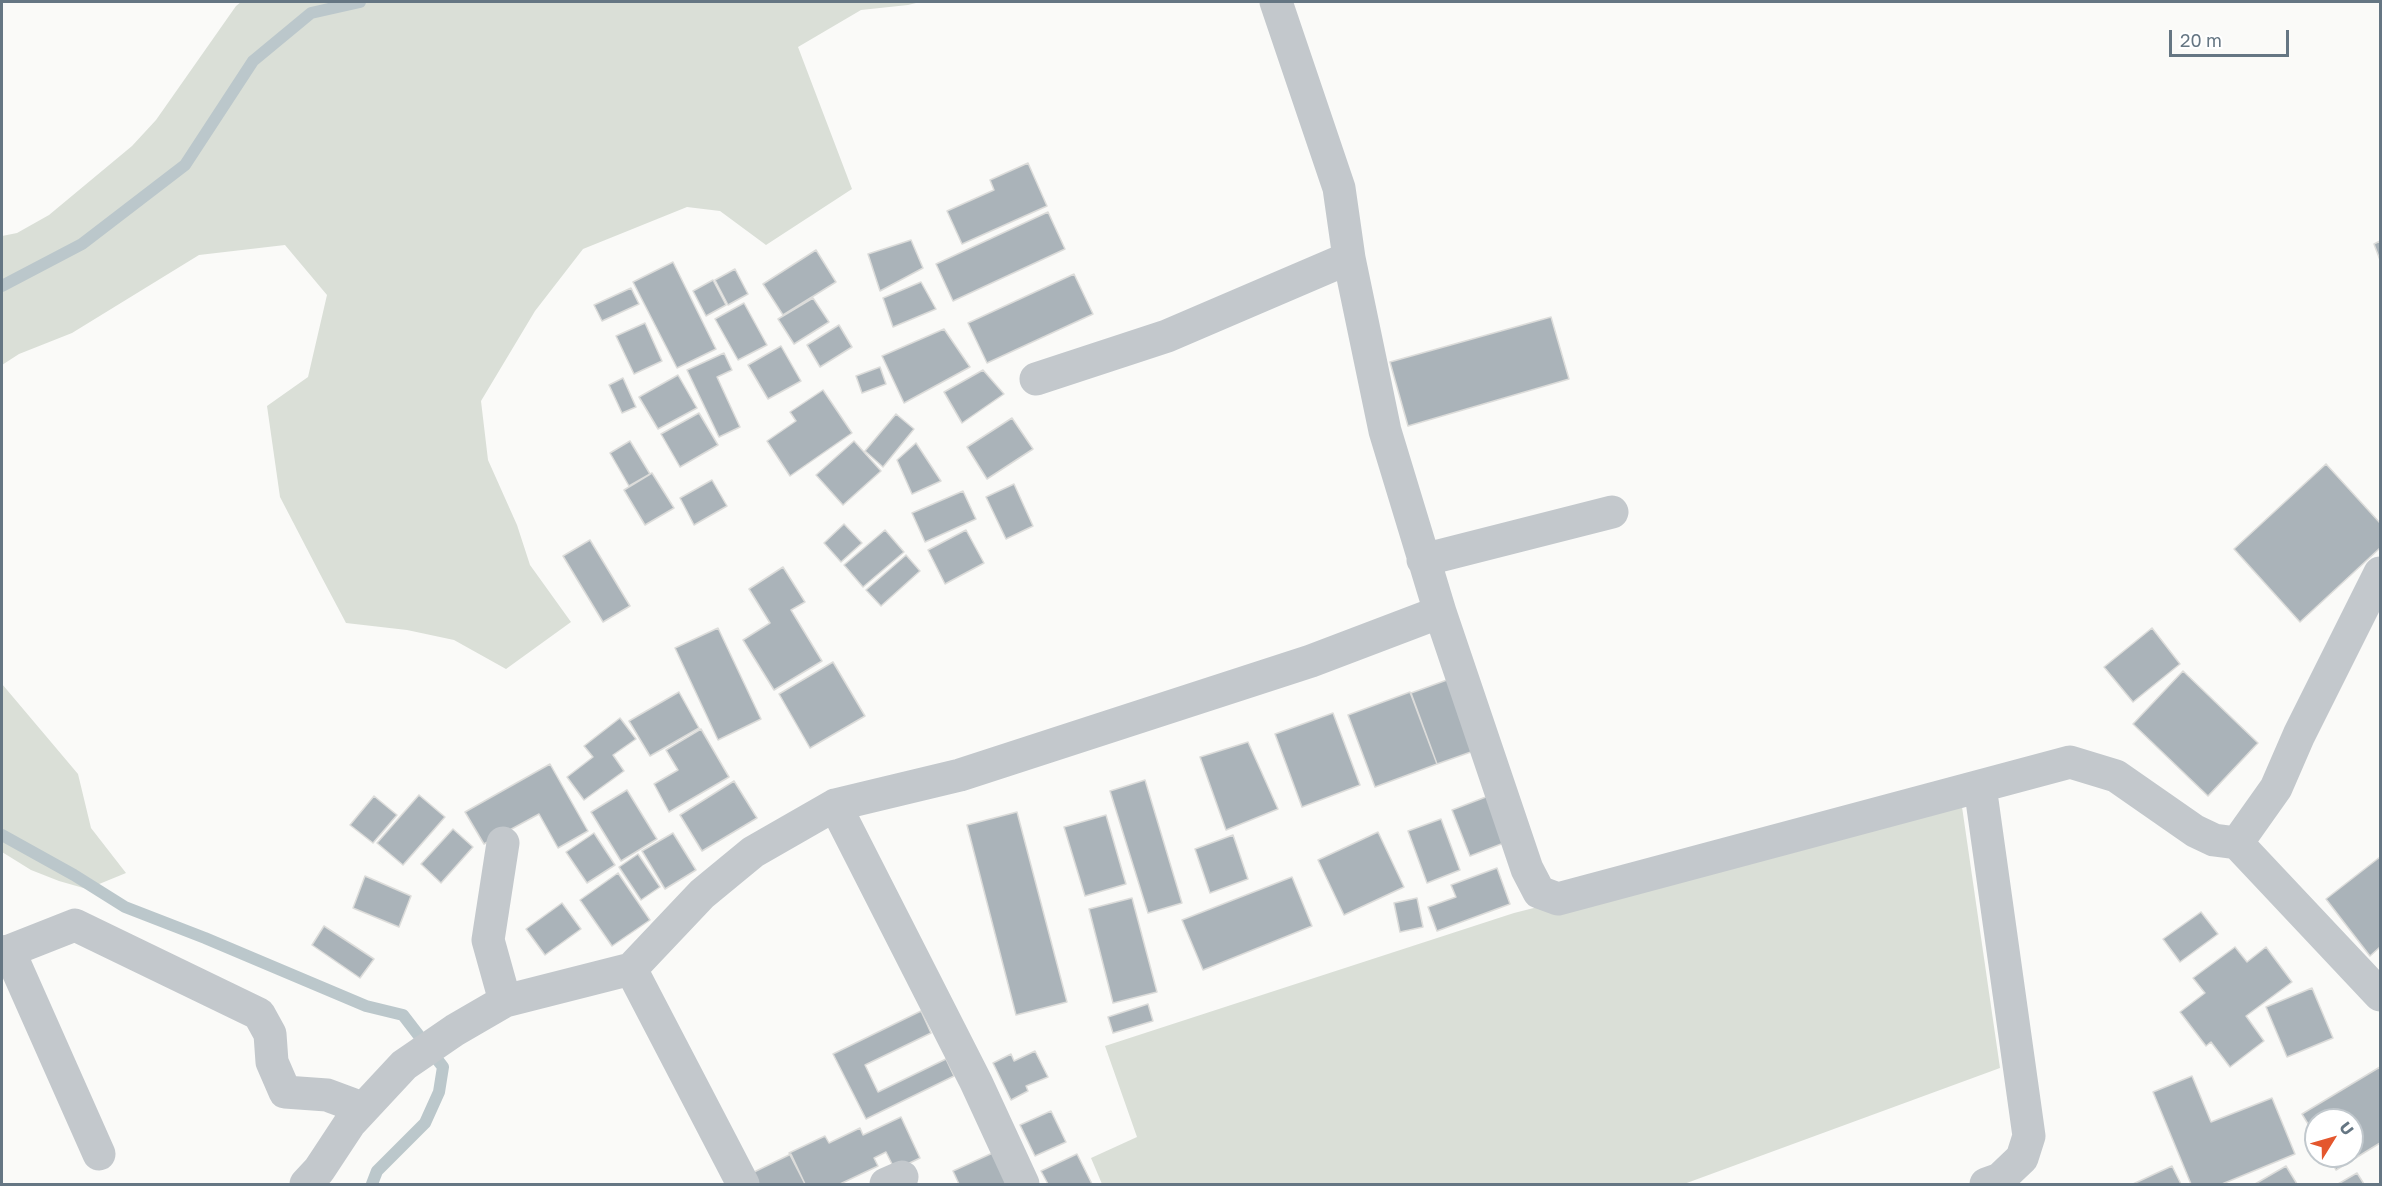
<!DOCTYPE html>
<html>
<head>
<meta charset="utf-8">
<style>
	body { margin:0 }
	#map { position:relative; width:2382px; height:1186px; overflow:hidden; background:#fafaf8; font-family:"Golos Text",sans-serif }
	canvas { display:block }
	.frame { position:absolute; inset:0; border:3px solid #657683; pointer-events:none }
	.north { position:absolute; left:2304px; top:1108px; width:60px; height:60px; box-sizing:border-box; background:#fff; border:2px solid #c1c8cd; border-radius:50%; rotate:53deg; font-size:16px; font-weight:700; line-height:24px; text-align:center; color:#657683 }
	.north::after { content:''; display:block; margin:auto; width:21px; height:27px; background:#e4572e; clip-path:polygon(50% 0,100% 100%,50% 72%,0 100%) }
	.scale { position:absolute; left:2169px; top:30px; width:120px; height:27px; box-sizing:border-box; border:3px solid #657683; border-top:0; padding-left:8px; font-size:18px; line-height:21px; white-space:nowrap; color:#657683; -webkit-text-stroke:4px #fff; paint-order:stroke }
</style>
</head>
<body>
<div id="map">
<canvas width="2382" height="1186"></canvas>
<div class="frame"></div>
<div class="north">U</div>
<div class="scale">20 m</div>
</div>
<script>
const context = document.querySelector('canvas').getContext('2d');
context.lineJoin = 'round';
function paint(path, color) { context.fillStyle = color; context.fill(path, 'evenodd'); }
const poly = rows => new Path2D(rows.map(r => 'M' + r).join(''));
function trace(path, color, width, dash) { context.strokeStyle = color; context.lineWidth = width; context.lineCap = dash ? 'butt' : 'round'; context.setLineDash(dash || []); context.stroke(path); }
paint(poly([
	[241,2,920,2,908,5,861,10,798,47,852,189,766,245,720,211,687,207,583,249,535,311,481,401,488,460,517,525,530,565,571,622,506,669,454,640,407,630,346,623,320,574,280,497,267,406,308,377,327,295,285,245,199,255,72,333,19,354,2,365,2,236,17,233,49,215,132,146,156,120,236,6],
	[2,684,78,774,91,828,126,873,87,889,59,881,31,870,2,852],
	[1961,800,2000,1068,1684,1184,1102,1184,1091,1158,1137,1137,1105,1046,1514,913]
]), '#dadfd7');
trace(poly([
	[2,286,82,244,185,165,253,61,311,13,360,2],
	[2,835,74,875,125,907,205,938,366,1006,403,1015,443,1067,439,1092,425,1123,377,1171,372,1184]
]), '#bbc7cb', 12);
const building = poly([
	[1028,163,1047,206,962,244,947,211,994,190,990,180,1028,163],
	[1048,212,1065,249,953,301,936,264,1048,212],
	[911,240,923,268,880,291,868,254,911,240],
	[2380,241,2380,260,2374,244,2380,241],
	[816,250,836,282,783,315,763,284,816,250],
	[673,262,716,349,677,368,633,282,673,262],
	[735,269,748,294,728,305,715,280,735,269],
	[1074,274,1093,314,987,363,968,323,1074,274],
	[713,280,726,305,706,316,693,291,713,280],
	[921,282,936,309,893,327,883,298,921,282],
	[631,288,639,304,602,321,594,305,631,288],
	[813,298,829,322,794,344,778,319,813,298],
	[744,303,767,345,738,360,715,319,744,303],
	[1551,317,1569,379,1408,426,1390,362,1551,317],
	[645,323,662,361,634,374,616,336,645,323],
	[839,325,852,347,820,367,807,345,839,325],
	[944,329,970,367,904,403,882,356,944,329],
	[781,346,801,381,768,399,748,365,781,346],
	[724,353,732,370,717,377,740,427,719,437,687,370,724,353],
	[880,367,886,384,862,393,856,376,880,367],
	[983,370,1004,394,962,423,944,392,983,370],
	[678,375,697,408,658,429,639,397,678,375],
	[623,378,636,407,622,413,609,385,623,378],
	[823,390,852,433,790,476,767,441,796,421,790,412,823,390],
	[699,413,718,445,680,467,661,434,699,413],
	[896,414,914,429,883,467,865,451,896,414],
	[1012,418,1033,449,987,479,967,447,1012,418],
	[630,441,650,474,629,486,610,453,630,441],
	[854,441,881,471,843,505,816,475,854,441],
	[916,443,941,481,912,494,897,460,916,443],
	[2326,464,2380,523,2380,548,2300,622,2234,549,2326,464],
	[652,473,674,508,645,525,624,490,652,473],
	[712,480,727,506,694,525,680,498,712,480],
	[1014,484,1033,526,1006,539,986,497,1014,484],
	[963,491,976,519,925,542,912,513,963,491],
	[844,524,862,543,841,562,824,543,844,524],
	[885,530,904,552,863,587,844,565,885,530],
	[966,530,984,563,945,584,928,550,966,530],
	[590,540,630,606,603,622,563,556,590,540],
	[906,555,920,571,881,606,866,590,906,555],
	[783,567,805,602,791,610,822,661,774,690,743,640,770,623,749,589,783,567],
	[718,628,761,719,718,740,675,648,718,628],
	[2152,628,2180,664,2133,702,2104,667,2152,628],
	[833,662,865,716,810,748,779,694,833,662],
	[2183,671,2258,743,2208,796,2133,724,2183,671],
	[1458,676,1485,747,1437,764,1411,693,1458,676],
	[679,692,699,728,650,756,629,721,679,692],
	[1410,692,1437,764,1375,787,1348,715,1410,692],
	[1333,713,1360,785,1302,807,1275,734,1333,713],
	[620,718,636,739,613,755,624,771,584,800,567,777,593,757,584,746,620,718],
	[701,729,729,777,669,812,654,784,678,770,666,750,701,729],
	[1248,742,1278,809,1226,830,1200,757,1248,742],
	[550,764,588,831,558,848,539,814,484,844,465,812,550,764],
	[1145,780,1182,903,1148,913,1110,791,1145,780],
	[734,781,757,818,702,851,680,815,734,781],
	[627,790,657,839,621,861,591,812,627,790],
	[419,795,445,817,403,865,377,843,419,795],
	[1491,795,1509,841,1470,856,1452,810,1491,795],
	[374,796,397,815,373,843,350,825,374,796],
	[1017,812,1067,1002,1016,1015,967,825,1017,812],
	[1106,815,1126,884,1085,896,1064,827,1106,815],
	[1441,819,1460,870,1427,883,1408,831,1441,819],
	[453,829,473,847,441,883,421,864,453,829],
	[1378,832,1404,887,1344,915,1318,860,1378,832],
	[594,833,615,865,587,883,566,852,594,833],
	[673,833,696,870,665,889,642,851,673,833],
	[1233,835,1248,879,1210,893,1195,849,1233,835],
	[638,854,660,887,641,900,619,867,638,854],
	[2380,857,2380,947,2370,956,2326,899,2380,857],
	[1497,868,1510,904,1437,931,1428,907,1456,897,1451,885,1497,868],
	[618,873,650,920,612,946,580,900,618,873],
	[365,876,411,896,399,927,353,908,365,876],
	[1292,877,1312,926,1203,970,1182,920,1292,877],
	[1132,898,1157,992,1113,1003,1089,909,1132,898],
	[1417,898,1423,927,1400,932,1394,903,1417,898],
	[562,903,581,929,545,955,526,929,562,903],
	[2201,912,2218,934,2180,962,2163,939,2201,912],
	[324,926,374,959,360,978,312,945,324,926],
	[2235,947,2247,962,2266,947,2292,982,2246,1016,2264,1041,2230,1067,2211,1042,2206,1046,2180,1012,2205,993,2193,978,2235,947],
	[2312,988,2333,1038,2287,1057,2266,1007,2312,988],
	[1148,1004,1153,1021,1113,1033,1108,1017,1148,1004],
	[921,1011,931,1033,865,1065,878,1092,946,1059,954,1076,866,1119,833,1054,921,1011],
	[1035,1051,1048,1077,1026,1086,1028,1091,1011,1100,993,1063,1011,1054,1014,1061,1035,1051],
	[2380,1067,2380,1143,2336,1170,2328,1156,2352,1156,2352,1120,2316,1120,2316,1137,2302,1114,2380,1067],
	[2192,1076,2211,1122,2272,1098,2295,1154,2222,1184,2191,1184,2153,1092,2192,1076],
	[1051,1111,1066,1142,1035,1156,1020,1125,1051,1111],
	[901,1117,920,1158,895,1170,886,1152,874,1158,878,1166,840,1184,805,1184,789,1153,825,1136,829,1143,860,1128,863,1135,901,1117],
	[997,1151,1011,1181,1004,1184,959,1184,953,1171,997,1151],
	[791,1154,805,1184,758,1184,752,1173,791,1154],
	[1077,1154,1092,1184,1048,1184,1041,1171,1077,1154],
	[2172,1166,2181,1184,2133,1184,2172,1166],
	[2286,1166,2297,1184,2255,1184,2286,1166],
	[2357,1173,2364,1184,2338,1184,2357,1173]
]);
paint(building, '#aab3b9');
trace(building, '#dcdcda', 1.5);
trace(poly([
	[1276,2,1339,188,1349,258,1385,431,1440,612,1527,869,1539,892,1558,899,2070,762,2116,776,2195,831,2214,840,2237,843,2380,995],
	[1036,379,1167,336,1349,258],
	[1423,560,1612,512],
	[1980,786,2029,1136,2022,1158,2000,1179,1986,1184],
	[835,805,976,1082,1023,1184],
	[503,843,488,940,505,1001],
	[2237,843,2276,788,2299,735,2380,573],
	[9,951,99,1154],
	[2,952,9,951,75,925,259,1014,270,1034,272,1062,285,1092,327,1095,362,1108],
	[631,969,743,1184],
	[306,1184,319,1170,350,1123,404,1065,455,1030,505,1001,631,969,702,894,753,852,835,805,960,775,1311,661,1440,612],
	[886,1184,902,1177]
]), '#c3c8cc', 33);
</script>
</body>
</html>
